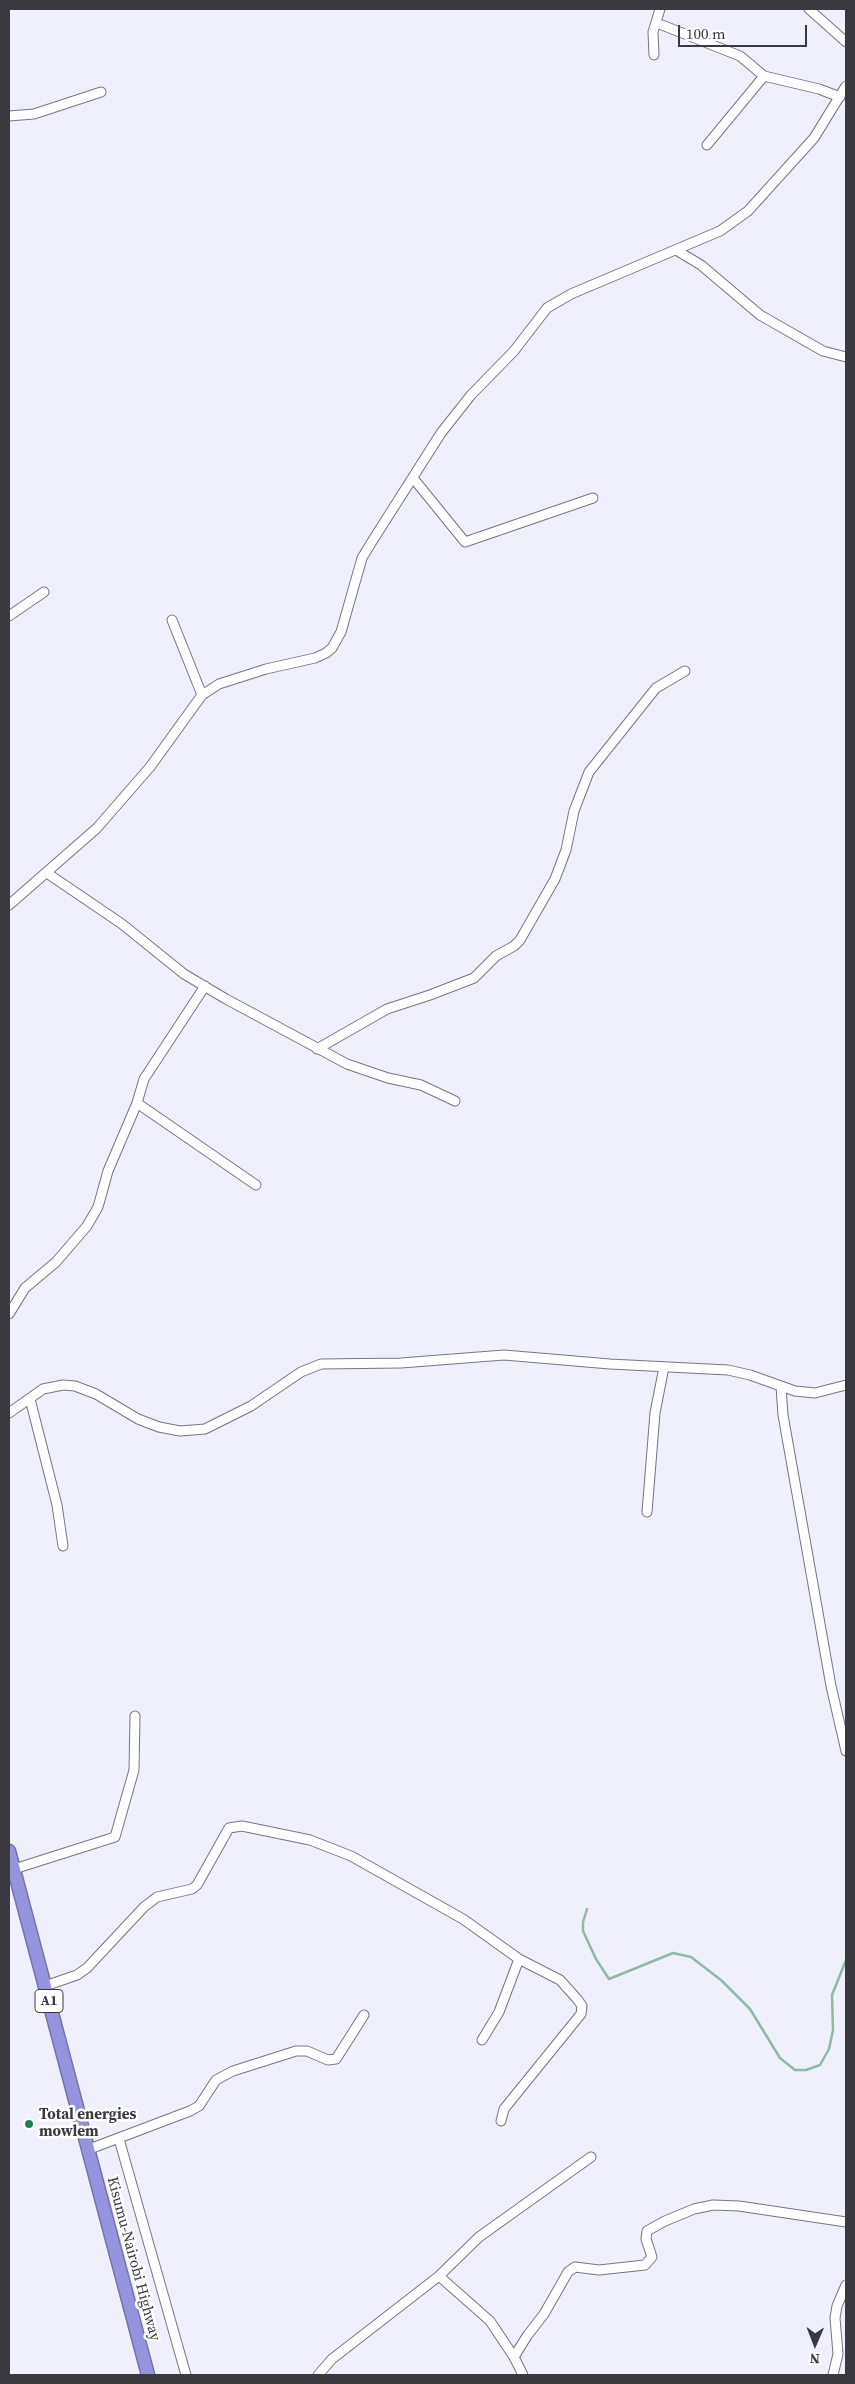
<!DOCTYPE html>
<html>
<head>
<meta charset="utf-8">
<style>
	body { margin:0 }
	#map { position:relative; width:855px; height:2384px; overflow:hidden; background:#f0f0fd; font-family:"Source Serif 4",serif }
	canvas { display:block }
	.frame { position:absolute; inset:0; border:10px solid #39393f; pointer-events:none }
	.north { position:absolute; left:790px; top:2319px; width:50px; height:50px; -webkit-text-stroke:4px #fff; paint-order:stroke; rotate:181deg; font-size:14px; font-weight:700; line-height:20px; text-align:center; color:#39393f }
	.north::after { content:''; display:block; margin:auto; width:18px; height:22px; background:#39393f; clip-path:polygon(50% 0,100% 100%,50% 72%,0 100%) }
	.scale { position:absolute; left:678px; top:25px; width:129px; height:22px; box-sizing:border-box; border:2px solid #39393f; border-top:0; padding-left:6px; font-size:15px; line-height:18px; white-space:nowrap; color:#39393f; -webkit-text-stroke:4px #fff; paint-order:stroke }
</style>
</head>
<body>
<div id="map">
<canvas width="855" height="2384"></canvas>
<div class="frame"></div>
<div class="north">N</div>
<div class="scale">100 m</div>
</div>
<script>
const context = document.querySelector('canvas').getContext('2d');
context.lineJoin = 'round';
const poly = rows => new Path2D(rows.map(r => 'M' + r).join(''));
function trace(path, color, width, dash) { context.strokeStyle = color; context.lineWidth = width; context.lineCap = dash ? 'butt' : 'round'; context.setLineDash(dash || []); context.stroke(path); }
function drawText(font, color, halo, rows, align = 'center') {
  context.font = font + ' "Source Serif 4",serif'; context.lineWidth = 5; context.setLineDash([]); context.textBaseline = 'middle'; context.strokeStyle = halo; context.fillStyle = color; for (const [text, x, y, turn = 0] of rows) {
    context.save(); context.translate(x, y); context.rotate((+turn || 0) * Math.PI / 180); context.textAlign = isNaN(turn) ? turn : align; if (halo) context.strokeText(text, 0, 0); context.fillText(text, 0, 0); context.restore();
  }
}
trace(poly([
	[587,1909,583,1922,583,1931,596,1959,609,1979,673,1953,691,1957,721,1980,750,2009,780,2058,795,2070,806,2070,820,2065,829,2049,833,2030,832,1995,846,1960]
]), '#90b9a4', 2.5);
const minor = poly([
	[809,9,846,42],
	[662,25,740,56,764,76],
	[654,55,653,32,660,9],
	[9,116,34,114,101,92],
	[707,145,764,76,819,89,840,97],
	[676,250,701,265,760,315,823,351,846,357],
	[413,478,465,542,593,498],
	[9,616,44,592],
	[172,620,202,695],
	[47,873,122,924,184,974,226,999,347,1064,388,1078,421,1085,455,1101],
	[9,905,97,828,150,767,202,695,219,684,266,669,315,658,326,653,332,648,341,632,362,558,373,540,441,433,471,395,514,351,547,308,571,294,720,231,748,211,814,138,846,86],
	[317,1049,387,1009,430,995,474,978,496,956,514,946,520,940,555,879,566,850,574,811,589,772,656,688,685,671],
	[137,1103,256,1185],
	[9,1314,25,1288,56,1262,87,1226,98,1207,108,1171,137,1103,144,1079,205,986],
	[781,1387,783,1415,831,1686,846,1751],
	[30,1399,57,1505,63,1546],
	[9,1413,43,1389,63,1385,75,1386,96,1394,138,1419,159,1427,180,1431,205,1429,251,1406,301,1372,321,1364,401,1363,504,1355,610,1364,728,1370,750,1375,795,1391,815,1393,846,1385],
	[647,1512,655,1413,664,1367],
	[14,1869,115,1837,134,1770,135,1716],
	[45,1986,77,1975,87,1968,144,1907,157,1897,192,1889,197,1885,229,1828,242,1826,310,1840,351,1856,463,1919,519,1959,560,1980,578,2000,582,2006,581,2014,504,2109,501,2121],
	[482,2040,499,2012,519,1959],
	[119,2139,186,2375],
	[87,2150,190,2111,199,2106,216,2080,233,2071,296,2051,307,2051,328,2060,336,2059,364,2015],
	[439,2276,490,2321,514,2357,523,2375],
	[514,2357,527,2336,544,2314,568,2272,575,2267,599,2270,645,2265,652,2257,646,2239,647,2231,665,2221,694,2209,713,2205,739,2206,846,2222],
	[318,2375,332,2359,439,2276,479,2237,591,2157],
	[833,2375,838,2354,835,2318,837,2306,846,2285]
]);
const highway = poly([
	[9,1851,148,2375]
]);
trace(minor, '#757583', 11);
trace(highway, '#7674a7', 15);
trace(minor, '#fff', 9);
trace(highway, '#9794df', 12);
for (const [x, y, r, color] of [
	[29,2124,5,"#1b815b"]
]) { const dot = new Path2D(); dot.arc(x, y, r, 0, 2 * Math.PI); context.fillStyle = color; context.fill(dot); trace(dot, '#fff', 2); }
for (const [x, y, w] of [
	[49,2001,28]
]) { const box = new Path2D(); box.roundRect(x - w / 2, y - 11.5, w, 23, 4); context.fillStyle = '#fff'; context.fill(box); trace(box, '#39393f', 1); }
drawText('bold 14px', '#39393f', null, [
	["A1",49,2001]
]);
drawText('bold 15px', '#39393f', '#fff', [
	["Total energies",39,2115],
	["mowlem",39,2132]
], 'left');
drawText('15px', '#39393f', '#fff', [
	["Kisumu-Nairobi Highway",133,2259,75]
]);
</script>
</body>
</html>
